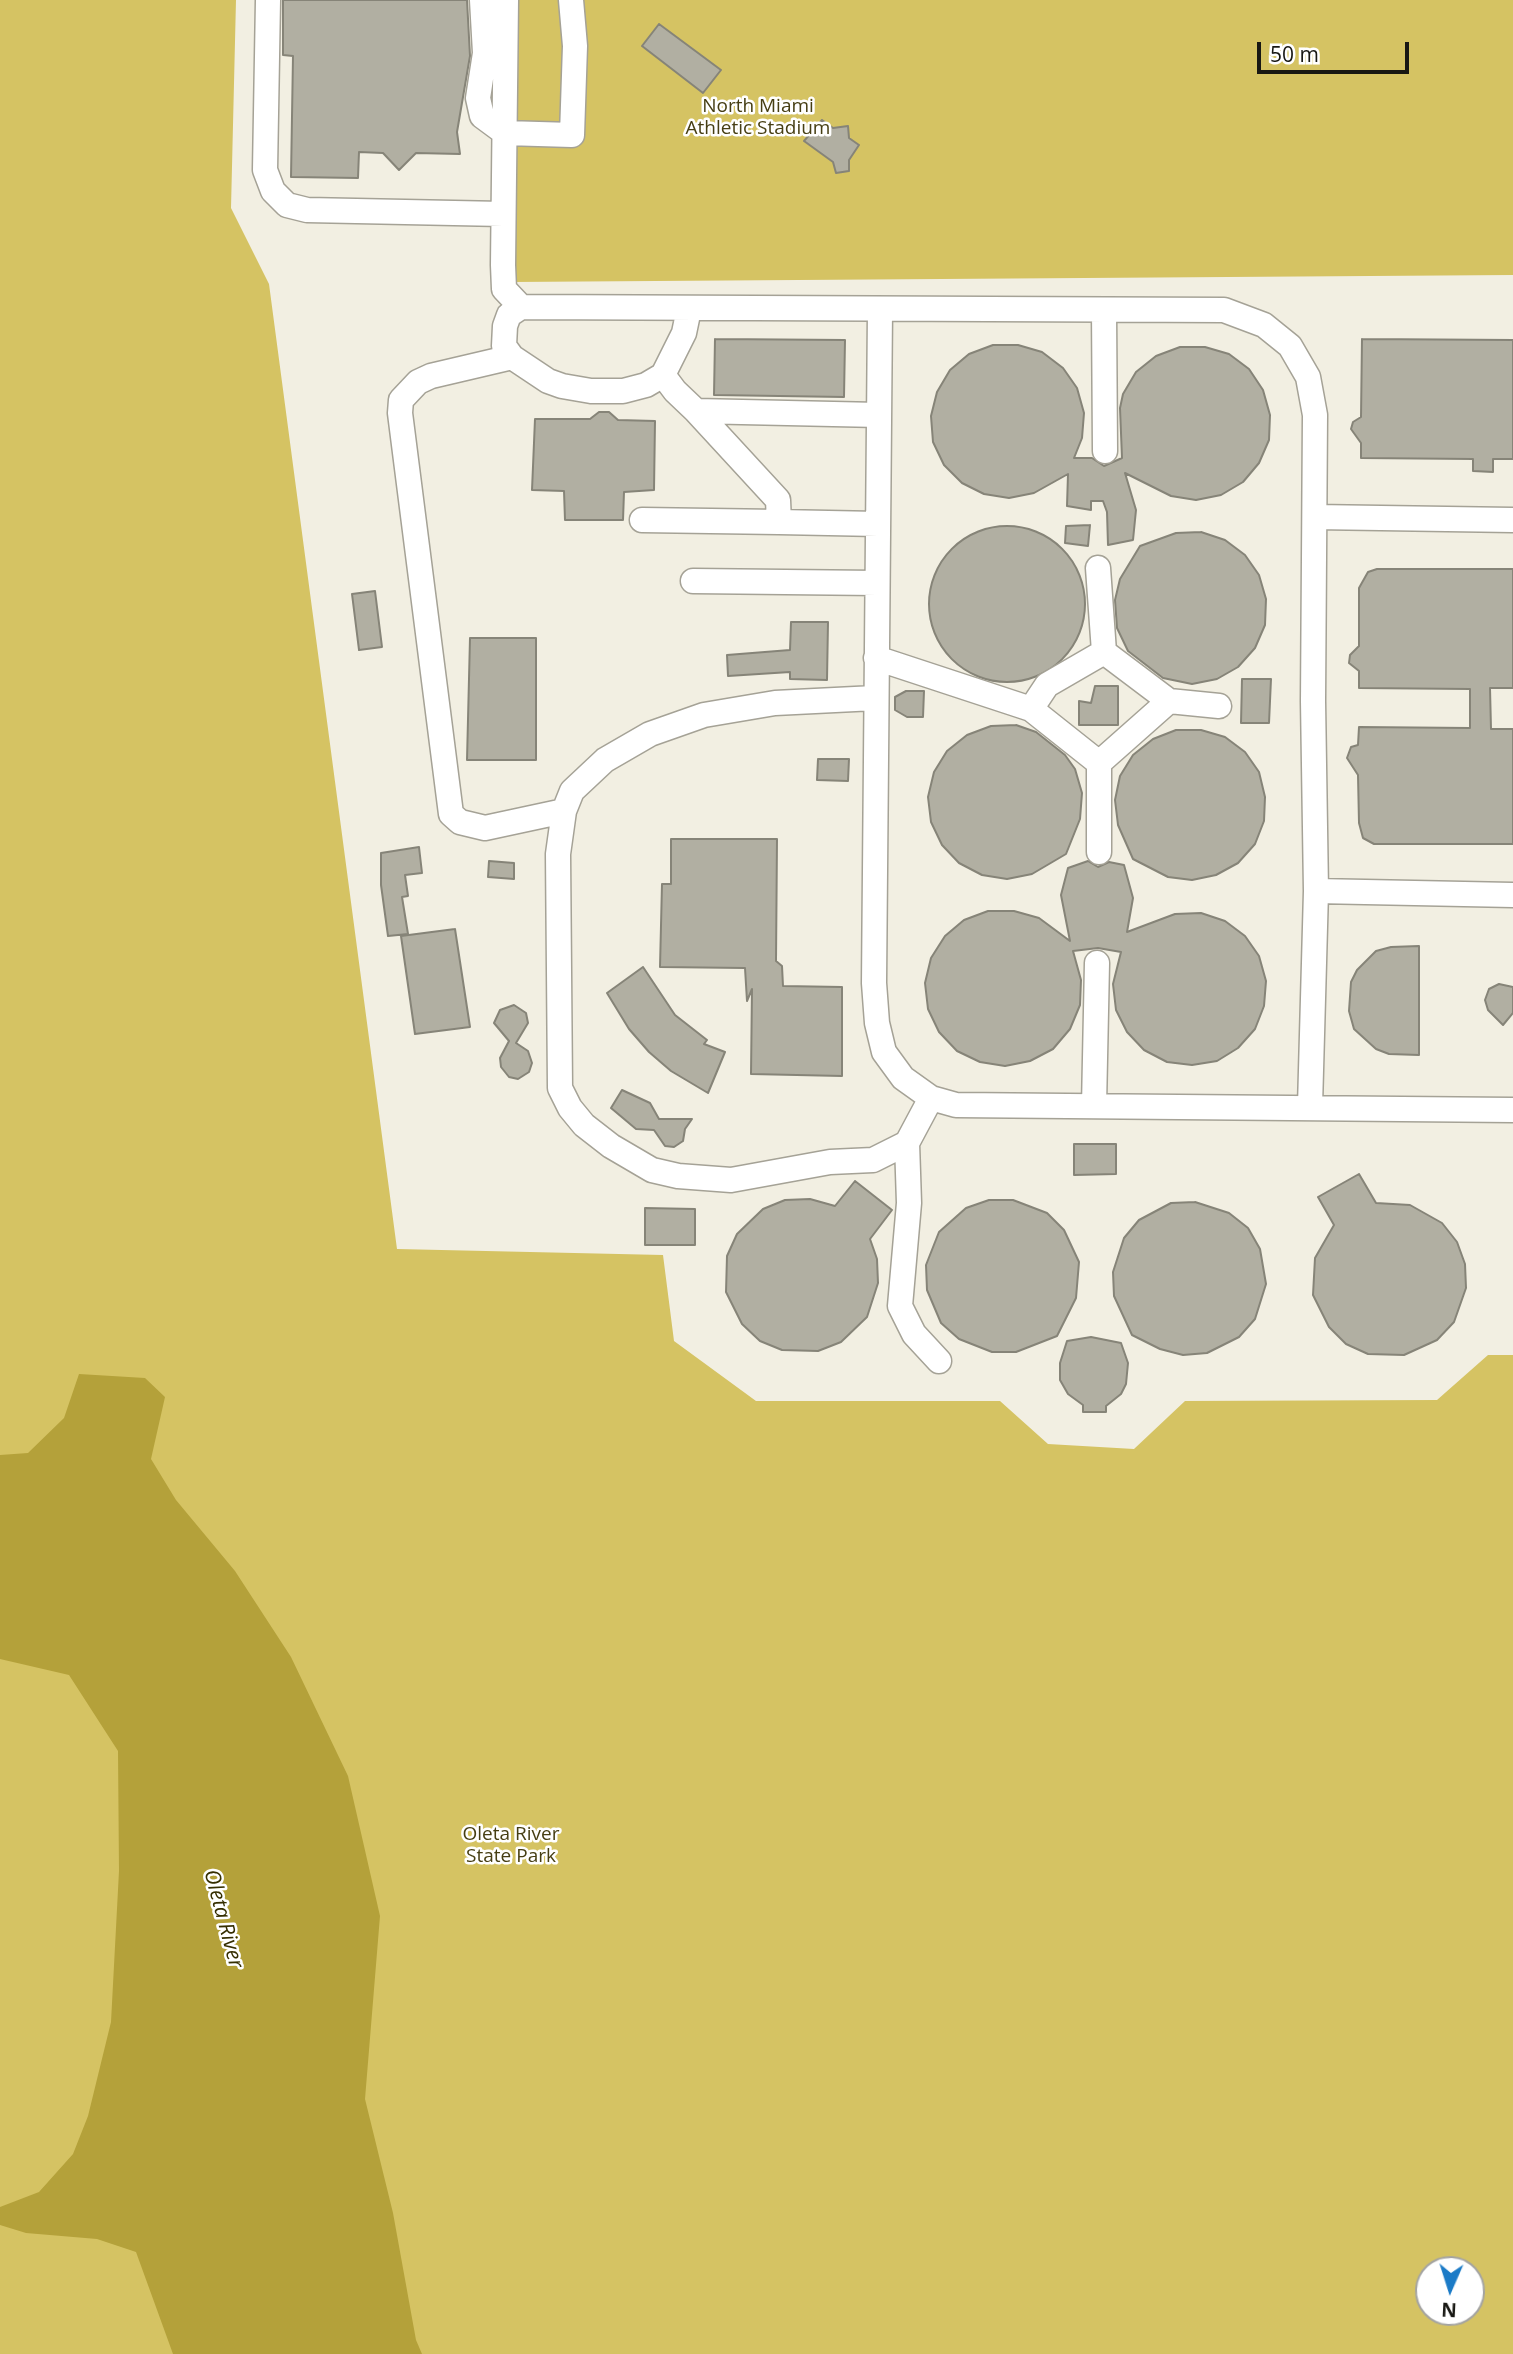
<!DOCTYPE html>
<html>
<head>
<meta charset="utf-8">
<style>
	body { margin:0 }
	#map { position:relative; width:1513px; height:2354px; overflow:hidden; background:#f2efe2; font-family:"Open Sans",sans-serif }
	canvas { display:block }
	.north { position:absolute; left:1415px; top:2256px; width:70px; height:70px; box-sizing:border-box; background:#fff; border:2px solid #a3a3a1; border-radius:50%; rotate:183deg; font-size:19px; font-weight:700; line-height:28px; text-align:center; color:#181813 }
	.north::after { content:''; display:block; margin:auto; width:24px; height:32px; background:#1b7bc7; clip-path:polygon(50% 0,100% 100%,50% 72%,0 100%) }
	.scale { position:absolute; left:1257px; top:42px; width:152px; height:32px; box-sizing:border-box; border:4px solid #181813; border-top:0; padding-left:9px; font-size:21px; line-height:24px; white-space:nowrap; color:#181813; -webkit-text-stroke:5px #fff; paint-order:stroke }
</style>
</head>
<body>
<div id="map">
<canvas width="1513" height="2354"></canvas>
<div class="north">N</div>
<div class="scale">50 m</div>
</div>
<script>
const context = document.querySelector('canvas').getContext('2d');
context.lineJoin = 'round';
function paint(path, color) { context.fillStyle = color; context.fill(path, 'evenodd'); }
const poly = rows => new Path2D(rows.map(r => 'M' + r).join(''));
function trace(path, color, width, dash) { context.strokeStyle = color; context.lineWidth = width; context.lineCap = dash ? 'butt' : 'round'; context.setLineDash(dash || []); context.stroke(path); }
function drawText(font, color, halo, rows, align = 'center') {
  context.font = font + ' "Open Sans",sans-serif'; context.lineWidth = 5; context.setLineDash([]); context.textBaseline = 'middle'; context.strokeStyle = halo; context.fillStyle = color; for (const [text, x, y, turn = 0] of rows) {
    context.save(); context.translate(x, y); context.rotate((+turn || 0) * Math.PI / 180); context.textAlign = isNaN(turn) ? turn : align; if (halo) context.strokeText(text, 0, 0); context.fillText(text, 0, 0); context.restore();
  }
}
paint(poly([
	[0,0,236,0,231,208,269,284,397,1249,663,1255,674,1341,756,1401,1000,1401,1048,1444,1134,1449,1185,1401,1437,1400,1488,1355,1513,1355,1513,2354,0,2354],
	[1429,2270,1471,2270,1471,2312,1429,2312],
	[505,0,1513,0,1513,275,512,282]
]), '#d5c363');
paint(poly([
	[79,1374,145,1378,165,1397,151,1459,176,1500,235,1571,291,1657,348,1776,380,1916,365,2099,393,2213,416,2340,422,2354,173,2354,136,2252,97,2239,26,2233,0,2225,0,2207,39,2192,73,2154,88,2116,111,2022,119,1871,118,1751,69,1675,0,1659,0,1455,28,1453,64,1418]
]), '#b4a13a');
const building = poly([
	[283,0,467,0,470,56,457,132,460,154,416,153,399,170,383,153,359,152,358,178,291,177,293,56,283,55,283,0],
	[659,24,721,70,703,93,642,46,659,24],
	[822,120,833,128,848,126,849,138,859,145,849,160,849,171,836,173,833,162,804,141,822,120],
	[715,339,845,340,844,397,714,395,715,339],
	[1362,339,1513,340,1513,459,1493,459,1493,472,1473,471,1473,459,1361,458,1361,443,1351,429,1353,422,1361,417,1362,339],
	[993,345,1018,345,1042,352,1063,368,1077,388,1084,413,1082,438,1074,458,1092,458,1104,466,1122,458,1120,408,1123,394,1136,372,1156,356,1180,347,1205,347,1229,354,1249,369,1263,390,1270,415,1269,440,1259,463,1243,482,1221,495,1196,500,1171,496,1125,473,1136,510,1133,540,1108,545,1107,512,1103,501,1091,501,1091,510,1067,506,1068,474,1034,493,1009,498,984,494,962,483,944,465,933,442,931,416,937,392,950,370,969,354,993,345],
	[599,412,609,412,618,420,655,421,654,490,624,492,623,520,565,520,564,491,532,490,535,419,590,419,599,412],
	[1090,525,1088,546,1065,543,1066,526,1090,525],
	'929 604a78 78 0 1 1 156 0a78 78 0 1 1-156 0Z',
	[1201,532,1225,540,1245,555,1259,575,1266,599,1265,625,1255,648,1238,667,1217,679,1192,684,1163,678,1128,651,1117,628,1115,600,1120,579,1140,546,1176,533,1201,532],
	[1377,569,1513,569,1513,688,1490,688,1491,729,1513,729,1513,844,1374,844,1363,838,1359,823,1358,775,1347,758,1351,747,1358,745,1359,727,1470,728,1470,689,1359,688,1359,671,1349,663,1350,655,1359,646,1359,588,1368,572,1377,569],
	[375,591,382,647,359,650,352,594,375,591],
	[791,622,828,622,827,680,790,679,790,672,728,676,727,655,790,650,791,622],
	[470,638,536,638,536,760,467,760,470,638],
	[1242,679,1271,679,1269,723,1241,723,1242,679],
	[1095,686,1118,686,1118,725,1079,725,1079,701,1091,703,1095,686],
	[906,691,924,691,923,717,907,717,895,710,895,697,906,691],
	[1016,725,1036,732,1065,755,1075,769,1082,793,1080,819,1066,854,1032,874,1007,879,982,875,959,863,942,845,931,822,928,797,934,772,947,751,967,735,991,726,1016,725],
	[1176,730,1201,730,1225,737,1245,752,1259,772,1265,797,1264,821,1255,844,1238,863,1216,875,1192,880,1168,877,1133,859,1118,825,1115,800,1120,776,1133,755,1153,739,1176,730],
	[818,759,849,759,848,781,817,780,818,759],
	[671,839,777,839,776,961,782,966,783,986,842,987,842,1076,751,1074,752,989,747,1001,745,968,660,967,662,884,671,884,671,839],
	[419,847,422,873,405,875,408,896,402,897,408,934,388,936,381,885,381,853,419,847],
	[489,861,514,863,514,879,488,877,489,861],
	[1088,861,1098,867,1109,862,1124,865,1133,898,1127,932,1175,914,1201,913,1225,921,1245,936,1259,956,1266,981,1264,1006,1255,1029,1238,1048,1217,1061,1192,1065,1167,1062,1144,1050,1127,1032,1116,1010,1113,984,1121,952,1098,948,1073,951,1081,980,1080,1005,1070,1029,1053,1049,1030,1061,1005,1066,980,1062,957,1051,939,1032,928,1009,925,983,931,958,945,936,964,920,988,911,1014,911,1039,918,1070,941,1061,895,1068,868,1088,861],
	[455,929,470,1027,415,1034,401,936,455,929],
	[1419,946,1419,1055,1389,1054,1376,1049,1354,1029,1349,1011,1351,982,1357,970,1376,951,1391,947,1419,946],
	[643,967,675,1015,707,1040,704,1044,725,1052,708,1093,671,1071,649,1052,629,1029,607,993,643,967],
	[1499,984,1513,987,1513,1013,1503,1025,1488,1010,1485,1000,1489,989,1499,984],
	[514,1005,526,1013,528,1023,516,1043,528,1051,532,1063,529,1072,518,1079,509,1077,501,1067,500,1058,509,1041,494,1023,500,1010,514,1005],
	[622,1090,650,1103,659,1119,692,1119,685,1129,683,1141,674,1147,665,1146,654,1130,636,1129,611,1108,622,1090],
	[1074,1144,1116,1144,1116,1174,1074,1175,1074,1144],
	[1359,1174,1376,1203,1410,1205,1442,1223,1457,1242,1465,1264,1466,1288,1454,1322,1437,1340,1404,1355,1368,1354,1346,1344,1329,1327,1313,1295,1315,1258,1334,1225,1318,1197,1359,1174],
	[855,1181,892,1210,870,1239,877,1259,878,1283,867,1317,841,1342,818,1351,782,1350,760,1341,742,1324,726,1292,727,1256,737,1234,763,1209,785,1200,810,1199,835,1206,855,1181],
	[989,1200,1013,1200,1047,1213,1064,1230,1079,1262,1076,1298,1057,1336,1016,1352,992,1352,959,1339,941,1323,927,1290,926,1265,939,1232,966,1208,989,1200],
	[1195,1202,1229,1213,1248,1228,1260,1249,1266,1284,1255,1319,1239,1337,1207,1353,1183,1355,1160,1349,1132,1335,1114,1296,1113,1272,1124,1238,1139,1220,1171,1203,1195,1202],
	[645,1208,695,1209,695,1245,645,1245,645,1208],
	[1091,1337,1121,1343,1128,1363,1126,1384,1121,1394,1106,1406,1106,1412,1083,1412,1083,1405,1068,1394,1060,1380,1060,1363,1067,1341,1091,1337]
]);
paint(building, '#b1afa2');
trace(building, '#868478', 2);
const minor = poly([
	[268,0,265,170,273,191,287,205,307,210,503,214],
	[482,0,485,53,478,98,482,116,505,133,572,135,575,46,571,0],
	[506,0,503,265,504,289,521,307],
	[689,309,684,333,663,375,675,391,696,411],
	[880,310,874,983,877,1023,884,1052,903,1078,931,1098,956,1105,1513,1110],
	[1104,310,1105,451],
	[512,357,431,376,418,382,401,400,400,413,451,814,460,822,485,828,564,811,572,791,605,760,650,734,704,715,775,703,875,698],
	[663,375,646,385,623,391,591,391,562,386,548,381,512,357,504,346,505,326,509,315,521,307,1224,310,1264,325,1290,346,1308,377,1315,415,1313,701,1316,891,1310,1106],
	[1315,517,1513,520],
	[642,520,779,522],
	[878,524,779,522,778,500,696,411,879,415],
	[1098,568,1104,652,1169,701,1219,706],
	[693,581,877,583],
	[876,658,1031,709,1099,763,1099,852],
	[1031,709,1047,685,1104,652],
	[1099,763,1169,701],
	[564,811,558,854,560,1088,570,1108,584,1125,611,1146,652,1170,678,1176,731,1180,830,1162,873,1160,907,1143,931,1098],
	[1316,891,1513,895],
	[1094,1106,1097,963],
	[907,1143,909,1203,900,1306,914,1334,939,1361]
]);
trace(minor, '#a5a296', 27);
trace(minor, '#fff', 24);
drawText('19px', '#463e13', '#fff', [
	["North Miami",758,107],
	["Athletic Stadium",758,129],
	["Oleta River",511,1835],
	["State Park",511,1857]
]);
drawText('italic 21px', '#352e01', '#fff', [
	["Oleta River",223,1919,75]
]);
</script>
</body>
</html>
